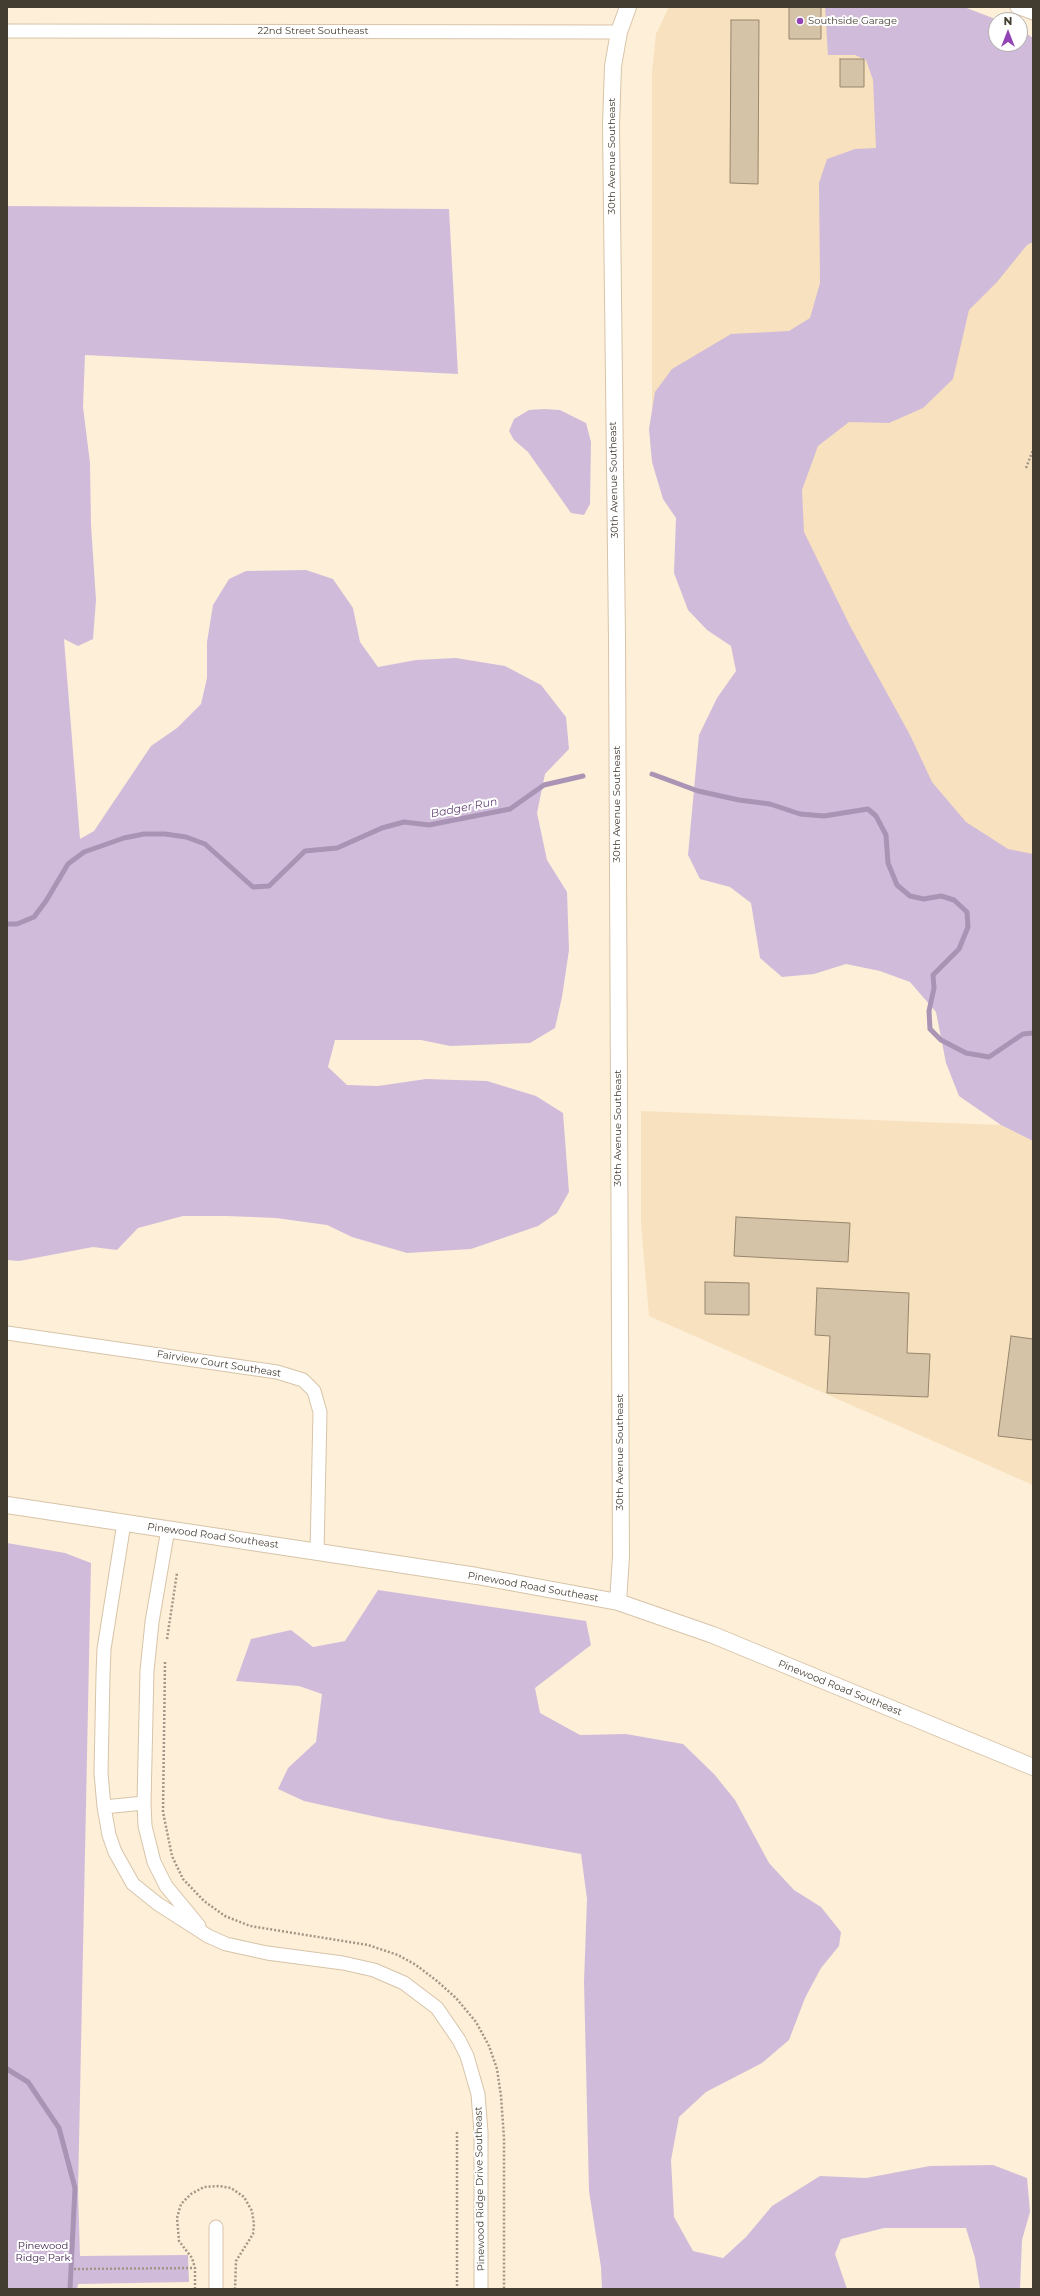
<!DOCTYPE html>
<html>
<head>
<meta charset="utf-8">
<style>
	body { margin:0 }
	#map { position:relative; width:1040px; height:2296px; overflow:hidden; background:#feefd8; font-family:Montserrat,sans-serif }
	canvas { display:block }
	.frame { position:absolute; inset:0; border:8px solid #433c31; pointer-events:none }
	.north { position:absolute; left:988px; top:12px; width:40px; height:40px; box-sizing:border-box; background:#fff; border:1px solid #b4b1ad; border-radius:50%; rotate:0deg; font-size:11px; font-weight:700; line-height:16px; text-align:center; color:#433c31 }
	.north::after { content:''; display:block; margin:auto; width:14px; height:18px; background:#9244b4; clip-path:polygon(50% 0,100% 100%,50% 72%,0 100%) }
</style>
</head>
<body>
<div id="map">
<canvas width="1040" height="2296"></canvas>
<div class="frame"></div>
<div class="north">N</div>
</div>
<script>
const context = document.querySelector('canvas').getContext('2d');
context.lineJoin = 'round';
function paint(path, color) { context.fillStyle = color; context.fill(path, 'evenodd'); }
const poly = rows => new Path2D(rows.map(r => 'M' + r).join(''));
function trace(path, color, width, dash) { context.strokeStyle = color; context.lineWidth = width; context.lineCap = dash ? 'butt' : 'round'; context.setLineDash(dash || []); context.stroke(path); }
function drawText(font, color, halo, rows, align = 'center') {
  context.font = font + ' Montserrat,sans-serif'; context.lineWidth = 4; context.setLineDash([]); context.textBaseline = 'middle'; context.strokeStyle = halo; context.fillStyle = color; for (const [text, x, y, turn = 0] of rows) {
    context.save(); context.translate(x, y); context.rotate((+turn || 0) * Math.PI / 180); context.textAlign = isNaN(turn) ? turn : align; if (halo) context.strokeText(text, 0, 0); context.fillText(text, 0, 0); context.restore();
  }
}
paint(poly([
	[669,7,864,7,893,135,857,373,652,420,652,72,656,34],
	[1033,66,1033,883,904,823,793,559,798,446],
	[641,1111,1001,1125,1033,1141,1033,1485,649,1316,641,1224]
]), '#f8e1be');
paint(poly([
	[825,7,964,7,998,20,996,20,996,44,1020,44,1020,29,1033,38,1033,242,1027,245,997,282,969,310,953,379,923,408,889,423,849,422,818,446,802,490,804,532,850,626,910,735,932,782,966,822,1008,849,1033,854,1033,1141,1001,1125,959,1096,946,1063,936,1012,910,982,880,971,846,964,814,974,782,977,760,958,751,903,730,887,700,879,688,855,699,735,717,698,736,671,731,646,707,630,688,610,674,573,676,518,663,499,652,462,649,429,655,392,672,369,731,334,789,331,810,318,820,283,819,183,827,159,855,149,876,148,873,80,866,60,855,55,828,55],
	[7,206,449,209,458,374,85,355,83,407,90,463,91,525,96,600,93,639,78,646,64,639,80,839,94,831,151,746,177,728,201,704,207,678,207,642,213,605,229,579,246,571,306,570,333,579,353,608,360,642,378,667,416,660,456,658,505,666,541,685,566,717,569,749,545,774,537,813,547,860,567,892,569,950,562,997,555,1028,530,1043,450,1046,421,1040,335,1040,328,1067,347,1085,378,1086,426,1079,487,1081,536,1096,563,1113,569,1192,557,1213,538,1226,471,1249,407,1253,352,1237,327,1225,276,1218,227,1216,183,1216,138,1228,117,1250,93,1247,19,1261,7,1260],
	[544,409,560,410,586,423,591,442,590,504,584,515,571,513,528,452,514,440,509,431,514,419,529,410],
	[7,1543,65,1553,91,1563,78,2191,80,2256,188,2255,189,2282,78,2284,77,2289,7,2289],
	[378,1590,586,1621,591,1645,535,1688,540,1713,580,1735,626,1734,683,1744,714,1774,735,1800,769,1863,794,1890,821,1907,841,1932,839,1946,821,1968,805,1998,789,2040,762,2063,706,2092,679,2117,671,2160,674,2217,693,2251,723,2258,746,2237,772,2206,820,2176,866,2178,930,2166,993,2165,1027,2178,1030,2212,1022,2240,1020,2289,980,2289,975,2258,966,2228,884,2228,841,2239,835,2254,847,2289,602,2289,601,2267,589,2191,584,1982,587,1899,581,1854,386,1819,304,1801,278,1789,288,1768,316,1742,322,1694,299,1686,236,1681,251,1639,291,1630,313,1647,345,1641]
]), '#d0bcda');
trace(poly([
	[652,774,698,791,739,800,770,804,800,814,824,816,868,809,876,816,886,835,888,863,897,885,910,896,924,899,941,896,954,900,967,912,968,927,959,949,933,975,934,988,929,1011,930,1029,941,1040,966,1053,989,1057,1023,1034,1033,1033],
	[7,924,17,924,34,917,46,901,68,864,84,852,124,838,144,834,165,834,186,837,205,844,253,887,269,886,305,851,337,848,382,828,404,822,429,825,510,809,544,785,583,776],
	[7,2069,28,2082,59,2128,75,2188,70,2289]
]), '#aa94b6', 5);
const building = poly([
	[789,7,821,7,821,39,789,39,789,7],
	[731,20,759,20,758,184,730,183,731,20],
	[840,59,864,59,864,87,840,87,840,59],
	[736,1217,850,1223,848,1262,734,1256,736,1217],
	[705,1282,749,1283,749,1315,705,1314,705,1282],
	[817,1288,909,1293,907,1353,930,1354,928,1397,827,1393,830,1336,815,1335,817,1288],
	[1011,1336,1033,1339,1033,1440,998,1436,1011,1336]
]);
paint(building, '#d5c3a7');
trace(building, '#98876d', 1);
const minor = poly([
	[1017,7,1033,13],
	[7,31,619,32],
	[7,1333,277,1372,303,1380,314,1391,320,1412,317,1552],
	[124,1523,104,1649,103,1675,101,1773,104,1807,109,1835,115,1852,133,1884,158,1904,208,1936,226,1944,267,1953,343,1963,374,1970,404,1983,437,2008,459,2040,467,2056,478,2094,481,2132,481,2289],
	[168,1529,152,1622,147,1671,144,1803,145,1826,154,1862,166,1886,199,1926],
	[104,1807,144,1803],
	[216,2289,216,2227]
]);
const tertiary = poly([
	[7,1505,477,1576,618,1602,713,1635,1033,1767],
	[618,1602,621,1556,617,639,611,125,613,66,619,32,628,7]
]);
trace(minor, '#d7c4a9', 15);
trace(tertiary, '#d7c4a9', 18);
trace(poly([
	[1026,468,1033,450],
	[167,1639,177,1573],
	[165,1662,163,1812,172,1856,183,1879,204,1901,225,1916,250,1926,368,1945,398,1955,416,1965,437,1981,456,1998,476,2022,489,2046,497,2069,501,2096,504,2138,504,2289],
	[457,2132,457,2289],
	[74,2269,195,2268],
	[195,2289,195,2268,192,2258,179,2241,177,2218,181,2204,191,2194,204,2187,219,2186,231,2188,244,2197,252,2211,254,2224,253,2234,236,2261,235,2289]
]), '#a29786', 2.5, [2, 2]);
trace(minor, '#fff', 13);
trace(tertiary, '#fff', 16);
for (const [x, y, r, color] of [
	[800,21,4,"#9244b4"]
]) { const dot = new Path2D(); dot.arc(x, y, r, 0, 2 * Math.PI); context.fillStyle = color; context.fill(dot); trace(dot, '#fff', 1.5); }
drawText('10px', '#433c31', '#fff', [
	["Southside Garage",808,21]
], 'left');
drawText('10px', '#433c31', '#fff', [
	["22nd Street Southeast",313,31],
	["30th Avenue Southeast",612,156,-90],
	["30th Avenue Southeast",614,480,-91],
	["30th Avenue Southeast",617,804,-90],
	["30th Avenue Southeast",618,1128,-90],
	["Fairview Court Southeast",219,1364,9],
	["30th Avenue Southeast",620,1452,-90],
	["Pinewood Road Southeast",213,1536,8],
	["Pinewood Road Southeast",533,1587,10],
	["Pinewood Road Southeast",840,1688,22],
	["Pinewood Ridge Drive Southeast",480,2189,-91]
]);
drawText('10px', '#41224f', '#fff', [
	["Pinewood",43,2246],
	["Ridge Park",43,2258]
]);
drawText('italic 11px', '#664675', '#fff', [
	["Badger Run",464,808,-11]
]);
</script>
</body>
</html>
